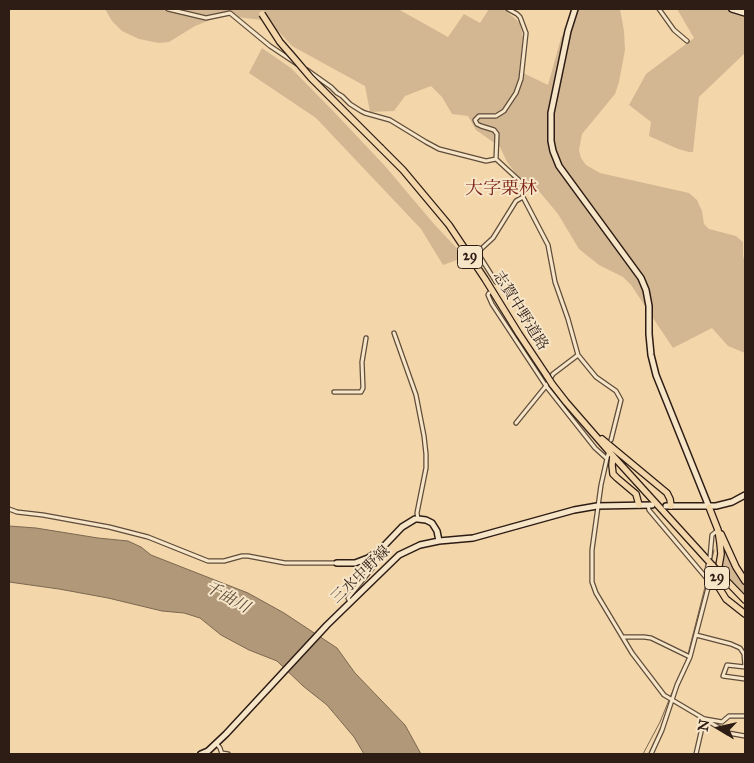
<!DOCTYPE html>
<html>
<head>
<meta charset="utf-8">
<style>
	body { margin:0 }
	#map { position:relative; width:754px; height:763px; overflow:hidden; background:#f3d7ab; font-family:"IM FELL Great Primer",serif }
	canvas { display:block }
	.frame { position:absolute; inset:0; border:10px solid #2e1d15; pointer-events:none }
	.north { position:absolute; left:694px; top:703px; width:50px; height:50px; -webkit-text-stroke:4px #f7e5c8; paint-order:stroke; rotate:280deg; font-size:14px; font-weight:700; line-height:20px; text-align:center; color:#2e1d15 }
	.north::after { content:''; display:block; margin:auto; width:18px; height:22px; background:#2e1d15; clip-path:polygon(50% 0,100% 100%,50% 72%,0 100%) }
</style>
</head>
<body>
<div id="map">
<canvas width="754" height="763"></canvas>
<div class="frame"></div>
<div class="north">N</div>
</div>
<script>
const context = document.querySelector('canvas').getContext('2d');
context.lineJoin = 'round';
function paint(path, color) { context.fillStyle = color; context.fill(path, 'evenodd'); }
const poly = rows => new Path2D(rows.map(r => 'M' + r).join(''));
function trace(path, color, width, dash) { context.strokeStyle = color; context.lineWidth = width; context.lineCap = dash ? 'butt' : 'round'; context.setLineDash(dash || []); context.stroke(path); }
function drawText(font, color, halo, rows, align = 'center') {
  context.font = font + ' "IM FELL Great Primer","Noto Serif JP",serif'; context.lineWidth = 4; context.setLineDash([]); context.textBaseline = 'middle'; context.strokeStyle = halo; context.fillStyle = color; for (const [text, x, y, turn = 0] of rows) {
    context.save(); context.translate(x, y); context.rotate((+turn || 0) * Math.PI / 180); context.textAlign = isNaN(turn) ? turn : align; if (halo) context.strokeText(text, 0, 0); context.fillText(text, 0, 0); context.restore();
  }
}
paint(poly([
	[105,9,398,9,448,37,464,14,480,23,489,9,504,9,520,23,523,38,519,71,548,85,561,38,566,28,572,9,620,9,624,31,625,50,619,82,615,94,582,134,579,150,581,158,586,165,600,173,689,193,697,200,702,211,704,224,709,229,736,236,743,242,743,256,745,262,745,353,728,346,712,328,673,348,631,285,623,277,599,265,579,249,558,214,538,190,531,193,507,162,500,147,476,130,468,116,452,114,442,97,431,86,405,96,394,111,370,112,365,86,292,46,279,32,262,20,228,16,210,20,195,26,169,42,159,43,139,39,122,31,112,21],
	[677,9,745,9,745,53,699,97,693,152,689,152,678,149,649,136,651,122,629,105,646,74,694,38],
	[262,48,291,68,335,113,385,166,434,224,465,257,443,265,421,229,316,118,249,73],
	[723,541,734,571,745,586,745,595,720,569,723,558]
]), '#d2b792');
const water = poly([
	[9,526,36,528,98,538,128,541,141,547,151,555,248,593,284,613,337,648,355,673,405,725,421,754,364,754,354,737,327,705,303,686,277,661,249,650,221,635,200,618,184,613,162,611,108,598,59,589,9,582,9,526]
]);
paint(water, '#b09878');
trace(water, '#7c6750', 1);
trace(poly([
	[712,559,714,550],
	[686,662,707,579],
	[670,697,680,675],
	[643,754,660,722,669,700]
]), '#7c6750', 1);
const street = poly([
	[168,9,206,18,230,13,270,46,297,64],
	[508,9,517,14,520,17,526,33,521,79,516,93,504,111,496,116,479,116,475,120,477,124,481,126,494,130,497,134,496,159,521,182,524,189,523,197,548,245,555,282,568,319,578,355,596,377,616,391,621,400,611,440],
	[659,9,674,30,687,41],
	[307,70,331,87,337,93,342,96,350,104,361,111,365,113,390,120,426,142,439,149,486,161,496,159],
	[496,282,479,255,480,250,493,238,516,201,523,197],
	[489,293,488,295,492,304,546,386,595,448,606,458],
	[394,333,416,395,424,436,426,454,426,468,417,513,418,519],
	[334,392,361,392,363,388,362,362,366,338],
	[516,423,546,386,553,374,578,355],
	[608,454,601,485,592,550,592,582,596,593,632,653,664,695,728,733,745,736],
	[648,505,649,510,708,580,709,584,690,657,677,685,662,730,651,754],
	[9,509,17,512,43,515,109,527,148,537,208,561,224,561,242,556,248,556,285,563,337,563],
	[710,557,712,535,718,530],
	[706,577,708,565],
	[350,602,348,598,374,566,368,558],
	[696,635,731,644,740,648,744,654,745,666],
	[623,637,644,637,651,638,690,657],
	[745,667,727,665,723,676,745,679],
	[705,719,722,722,729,716,745,716],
	[216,743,220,748,222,754],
	[222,753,228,754],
	[696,754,704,719]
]);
const secondary = poly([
	[575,9,568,31,551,113,551,141,553,151,559,166,641,278,646,290,649,306,649,334,651,355,656,375,709,507],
	[732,9,745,13],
	[666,506,716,506,732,502,745,495],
	[337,563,355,563,368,558,381,549,402,527,415,519,418,519,426,520,432,523,437,531,439,541],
	[201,754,208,751,226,734,327,625,399,555,420,545,439,541,473,538,574,510,597,506,652,505]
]);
const primary = poly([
	[381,148,403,170,449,225,485,279,519,334,547,376],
	[552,384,566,402,613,456,713,566],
	[602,439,667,493,670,499,671,506],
	[613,456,612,465,613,474,617,478,636,494,639,505],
	[709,507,718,530,720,543,721,554,717,577,718,586,726,599,745,614],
	[721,534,736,567,745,581],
	[721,575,745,600]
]);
trace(street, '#5f4c3a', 5.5);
trace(secondary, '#2e1d15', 8);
trace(primary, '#2e1d15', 8);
trace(street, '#f7e5c8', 3);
trace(secondary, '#f7e5c8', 5);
trace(primary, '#f3d7ab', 5.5);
const primaryBridge = poly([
	[262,14,280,42,294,58,311,78,381,148],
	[547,376,552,384],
	[713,566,721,575]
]);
trace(primaryBridge, '#2e1d15', 8, []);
trace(primaryBridge, '#f3d7ab', 5.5);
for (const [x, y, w] of [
	[470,257,25],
	[717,578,25]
]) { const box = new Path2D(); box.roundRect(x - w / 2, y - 11.5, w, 23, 4); context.fillStyle = '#f7e5c8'; context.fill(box); trace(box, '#2e1d15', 1); }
drawText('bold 14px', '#2e1d15', null, [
	["29",470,257],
	["29",717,578]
]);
drawText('15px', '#2e1d15', '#f7e5c8', [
	["志賀中野道路",520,311,58],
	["三水中野線",361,575,-44]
]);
drawText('italic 16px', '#5c4838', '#f7e5c8', [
	["千曲川",227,598,29]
]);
drawText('18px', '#7a1f14', '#f7e5c8', [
	["大字栗林",501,190]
]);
</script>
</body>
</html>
